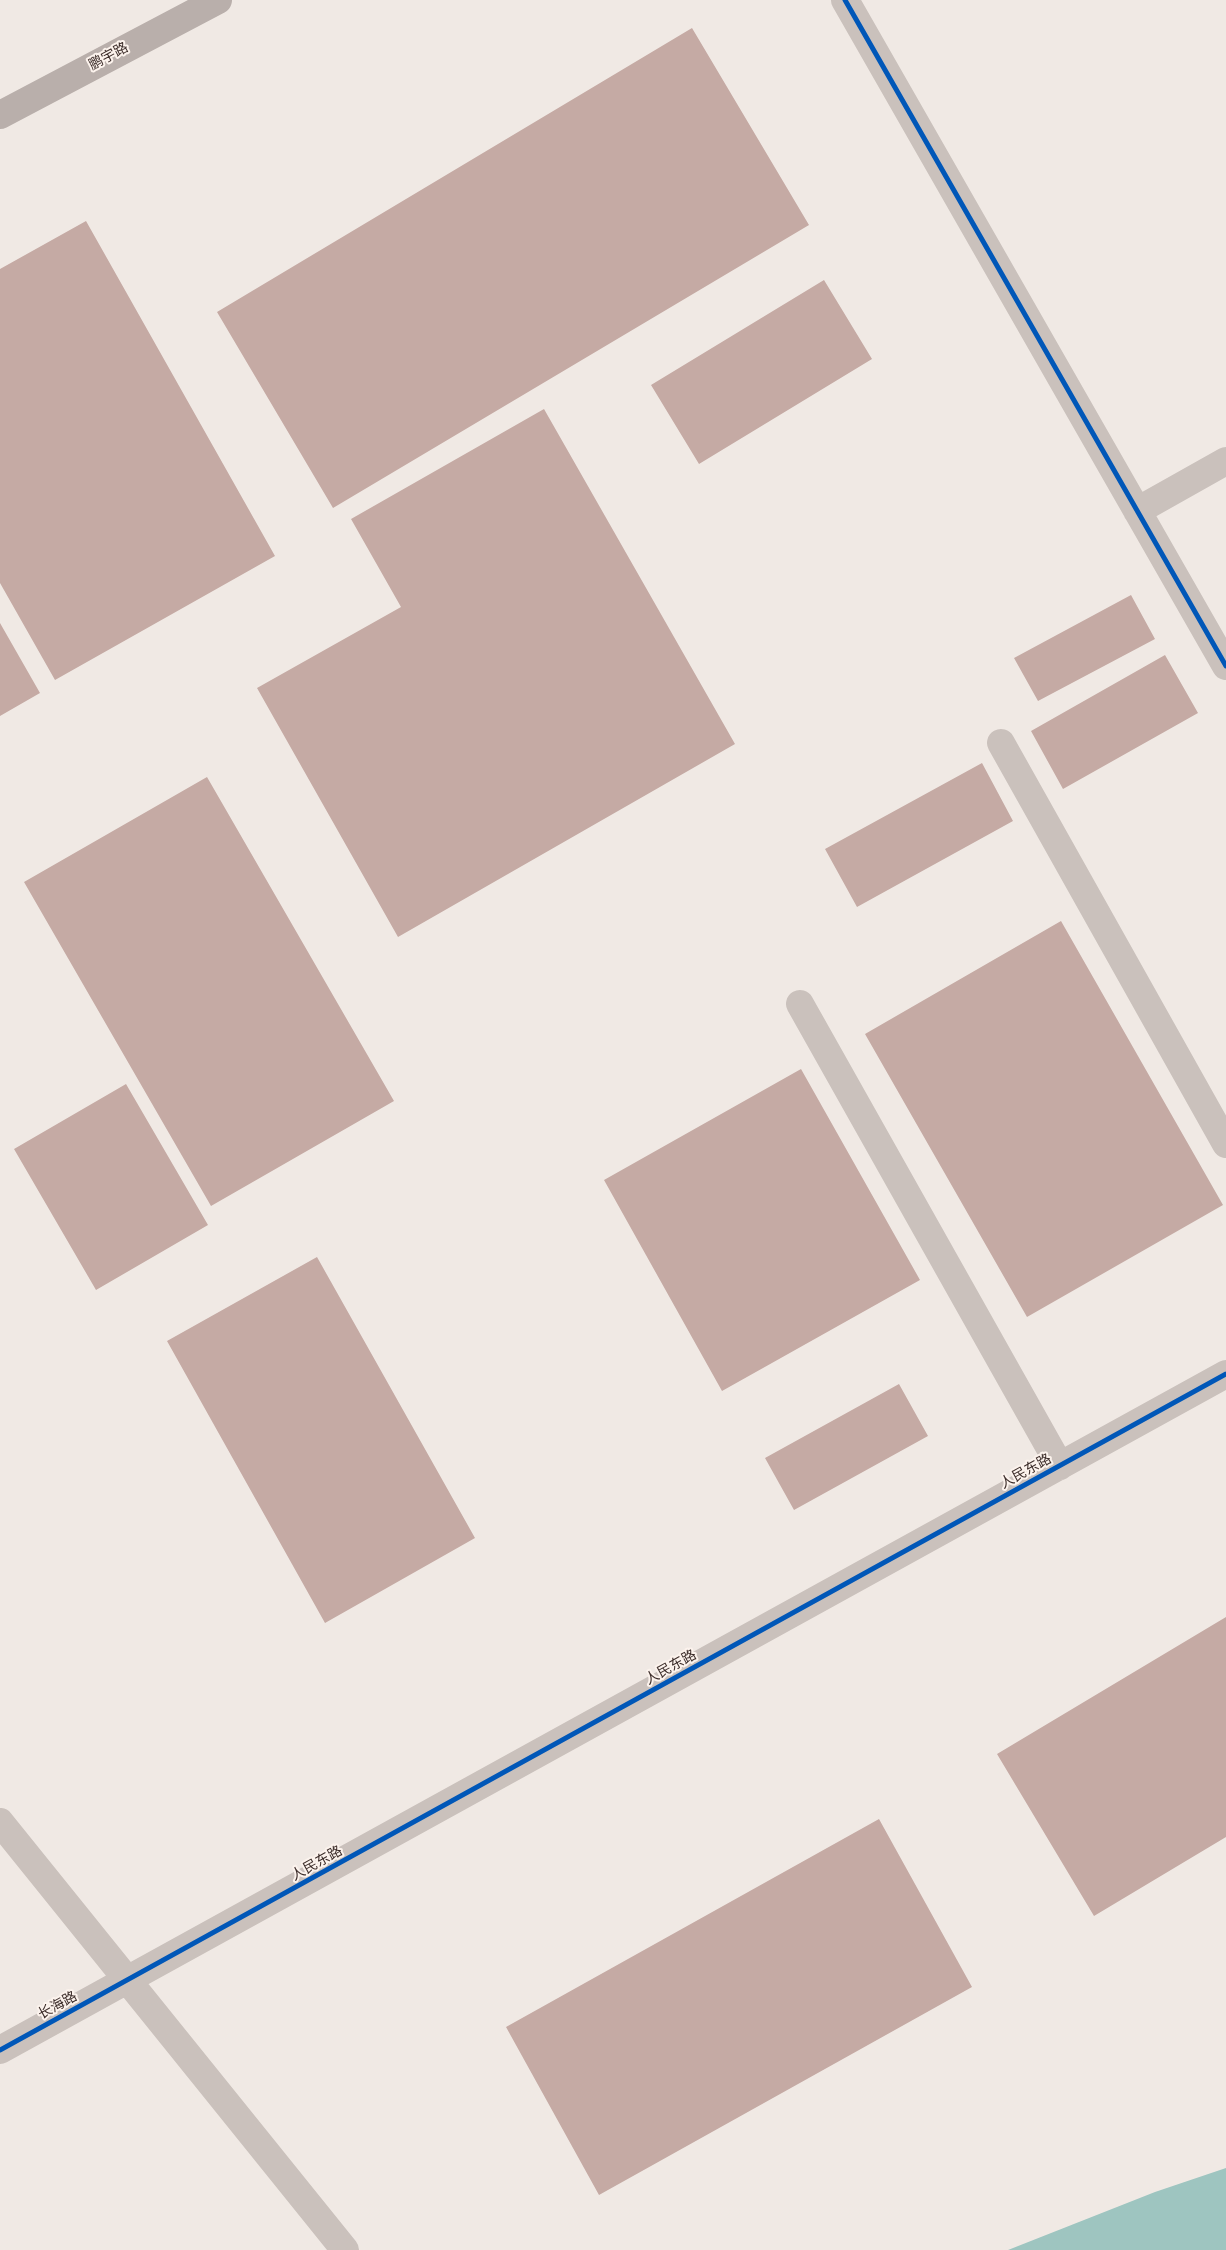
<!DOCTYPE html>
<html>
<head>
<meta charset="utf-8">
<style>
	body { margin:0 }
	canvas { display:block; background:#f0e9e4 }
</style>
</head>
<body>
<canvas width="1226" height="2250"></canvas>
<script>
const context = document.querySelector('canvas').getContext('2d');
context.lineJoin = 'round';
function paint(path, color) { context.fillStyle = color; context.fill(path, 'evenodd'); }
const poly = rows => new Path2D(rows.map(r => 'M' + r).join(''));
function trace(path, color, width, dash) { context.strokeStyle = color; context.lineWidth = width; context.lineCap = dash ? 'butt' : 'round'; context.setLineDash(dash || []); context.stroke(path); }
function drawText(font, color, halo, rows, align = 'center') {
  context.font = font + ' "Roboto Condensed","Noto Sans SC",sans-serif'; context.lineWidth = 4; context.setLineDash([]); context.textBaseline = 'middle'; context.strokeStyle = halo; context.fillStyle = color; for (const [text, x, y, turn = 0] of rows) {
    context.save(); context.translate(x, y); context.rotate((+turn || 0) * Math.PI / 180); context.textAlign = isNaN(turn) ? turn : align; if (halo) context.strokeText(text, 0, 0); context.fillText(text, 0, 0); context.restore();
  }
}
paint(poly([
	[1226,2168,1226,2250,1008,2250,1155,2192]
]), '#9ec5c0');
paint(poly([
	[692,28,809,225,333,508,217,312],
	[86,221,275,556,55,680,0,583,0,269],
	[824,280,872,359,699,464,651,385],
	[544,409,735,744,398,937,257,688,401,607,351,519],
	[1131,595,1155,639,1038,701,1014,658],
	[0,623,40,693,0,716],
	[1165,655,1198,713,1063,789,1031,731],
	[982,763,1013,821,857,907,825,849],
	[207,777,394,1101,211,1206,24,882],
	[1061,921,1223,1205,1027,1317,865,1034],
	[801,1069,920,1280,722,1391,604,1180],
	[126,1084,208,1225,96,1290,14,1149],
	[317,1257,475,1538,325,1623,167,1341],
	[899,1384,928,1436,794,1510,765,1458],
	[1226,1617,1226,1837,1094,1916,997,1754],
	[879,1819,972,1987,599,2195,506,2027]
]), '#c5aaa4');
trace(poly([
	[845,0,1226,666],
	[1137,511,1226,461],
	[1001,743,1226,1144],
	[800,1004,1060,1466],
	[0,1822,345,2250],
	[0,2050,1226,1374]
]), '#cac1bc', 28);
trace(poly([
	[0,115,218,0]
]), '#b9afab', 28);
trace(poly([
	[845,0,1226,666],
	[0,2050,1226,1374]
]), '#0057b8', 5);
drawText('14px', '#3c2d2a', '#fcf3ed', [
	["鹏宇路",109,57,-28],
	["人民东路",1026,1472,-29],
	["人民东路",671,1668,-29],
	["人民东路",317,1864,-29],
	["长海路",58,2006,-29]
]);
</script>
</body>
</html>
